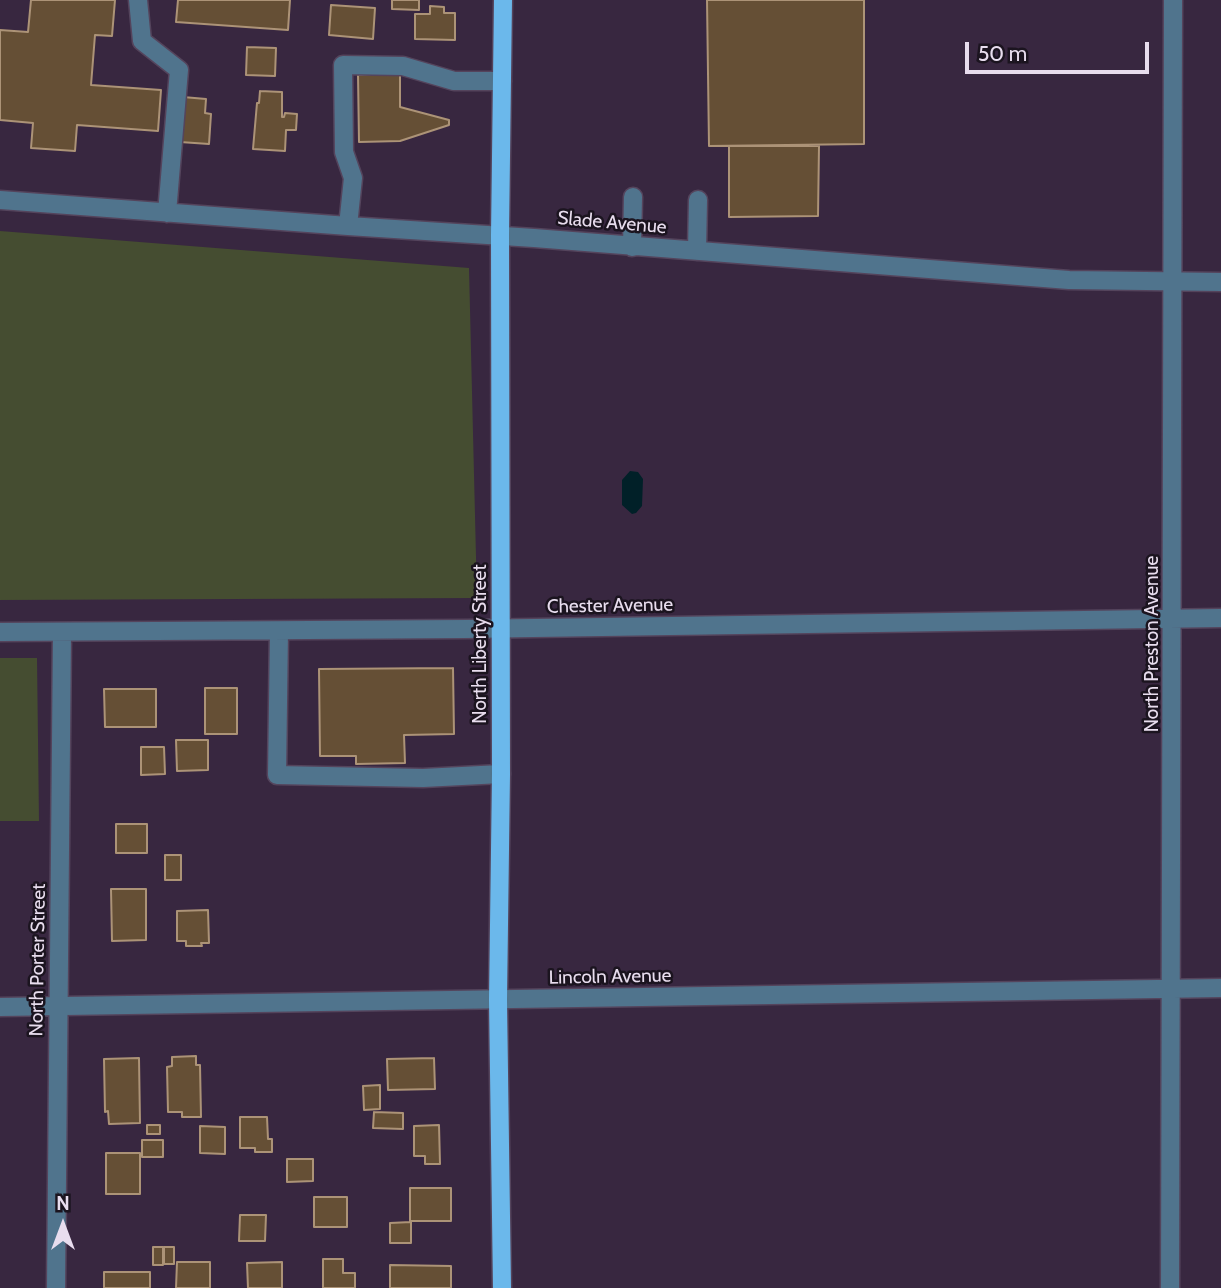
<!DOCTYPE html>
<html>
<head>
<meta charset="utf-8">
<style>
	body { margin:0 }
	#map { position:relative; width:1221px; height:1288px; overflow:hidden; background:#382740; font-family:Cabin,sans-serif }
	canvas { display:block }
	.north { position:absolute; left:28px; top:1190px; width:70px; height:70px; -webkit-text-stroke:5px #1b141f; paint-order:stroke; rotate:0deg; font-size:19px; font-weight:700; line-height:28px; text-align:center; color:#e8ddee }
	.north::after { content:''; display:block; margin:auto; width:24px; height:32px; background:#e8ddee; clip-path:polygon(50% 0,100% 100%,50% 72%,0 100%) }
	.scale { position:absolute; left:965px; top:42px; width:184px; height:32px; box-sizing:border-box; border:4px solid #e8ddee; border-top:0; padding-left:9px; font-size:21px; line-height:24px; white-space:nowrap; color:#e8ddee; -webkit-text-stroke:5px #1b141f; paint-order:stroke }
</style>
</head>
<body>
<div id="map">
<canvas width="1221" height="1288"></canvas>
<div class="north">N</div>
<div class="scale">50 m</div>
</div>
<script>
const context = document.querySelector('canvas').getContext('2d');
context.lineJoin = 'round';
function paint(path, color) { context.fillStyle = color; context.fill(path, 'evenodd'); }
const poly = rows => new Path2D(rows.map(r => 'M' + r).join(''));
function trace(path, color, width, dash) { context.strokeStyle = color; context.lineWidth = width; context.lineCap = dash ? 'butt' : 'round'; context.setLineDash(dash || []); context.stroke(path); }
function drawText(font, color, halo, rows, align = 'center') {
  context.font = font + ' Cabin,sans-serif'; context.lineWidth = 5; context.setLineDash([]); context.textBaseline = 'middle'; context.strokeStyle = halo; context.fillStyle = color; for (const [text, x, y, turn = 0] of rows) {
    context.save(); context.translate(x, y); context.rotate((+turn || 0) * Math.PI / 180); context.textAlign = isNaN(turn) ? turn : align; if (halo) context.strokeText(text, 0, 0); context.fillText(text, 0, 0); context.restore();
  }
}
paint(poly([
	[0,231,469,268,477,598,0,600],
	[0,658,37,658,39,821,0,821]
]), '#454d31');
paint(poly([
	[630,471,638,472,643,479,642,506,636,513,632,514,622,505,622,480]
]), '#012028');
const building = poly([
	[31,0,115,0,112,36,95,35,91,85,161,90,158,131,77,125,75,151,31,148,33,123,0,120,0,30,28,32,31,0],
	[178,0,290,0,288,30,176,22,178,0],
	[392,0,419,0,419,10,392,9,392,0],
	[707,0,864,0,864,144,709,146,707,0],
	[331,5,375,8,373,39,329,35,331,5],
	[430,6,444,7,444,13,455,13,455,40,415,39,415,14,430,14,430,6],
	[247,47,276,48,275,76,246,75,247,47],
	[400,74,400,107,449,120,449,125,400,141,359,142,358,75,400,74],
	[260,91,282,92,282,117,284,117,285,113,297,114,296,130,286,130,285,151,253,149,257,103,259,103,260,91],
	[183,97,206,99,205,113,211,114,209,144,180,142,183,97],
	[729,146,819,146,818,216,729,217,729,146],
	[453,668,454,734,404,735,405,763,356,764,356,756,320,756,319,669,453,668],
	[205,688,237,688,237,734,205,734,205,688],
	[104,689,156,689,156,727,105,727,104,689],
	[176,740,208,740,208,770,177,771,176,740],
	[141,747,164,747,165,774,141,775,141,747],
	[116,824,147,824,147,853,116,853,116,824],
	[165,855,181,855,181,880,165,880,165,855],
	[111,889,146,889,146,940,112,941,111,889],
	[208,910,209,943,201,943,202,946,186,946,186,941,177,941,177,911,208,910],
	[196,1056,196,1065,200,1065,201,1117,182,1117,182,1112,168,1112,167,1067,172,1066,172,1057,196,1056],
	[139,1058,140,1123,109,1124,108,1111,105,1112,104,1059,139,1058],
	[434,1058,435,1089,388,1090,387,1059,434,1058],
	[380,1085,380,1109,364,1110,363,1086,380,1085],
	[374,1112,403,1113,403,1129,373,1128,374,1112],
	[240,1117,267,1117,268,1139,272,1139,272,1152,255,1152,255,1148,240,1148,240,1117],
	[147,1125,160,1125,160,1134,147,1134,147,1125],
	[439,1125,440,1164,425,1164,425,1156,414,1156,414,1126,439,1125],
	[200,1126,225,1127,225,1154,200,1153,200,1126],
	[142,1140,163,1140,163,1157,142,1157,142,1140],
	[106,1153,140,1153,140,1194,106,1194,106,1153],
	[287,1159,313,1159,313,1181,287,1182,287,1159],
	[410,1188,451,1188,451,1221,410,1221,410,1188],
	[314,1197,347,1197,347,1227,314,1227,314,1197],
	[240,1215,266,1215,265,1241,239,1241,240,1215],
	[411,1222,411,1243,390,1243,390,1223,411,1222],
	[153,1247,163,1247,163,1265,153,1265,153,1247],
	[164,1247,174,1247,174,1264,164,1264,164,1247],
	[323,1259,343,1259,343,1273,355,1273,355,1288,323,1288,323,1259],
	[177,1262,210,1262,210,1288,176,1288,177,1262],
	[282,1262,282,1288,248,1288,247,1263,282,1262],
	[390,1265,451,1266,451,1288,390,1288,390,1265],
	[104,1272,150,1272,150,1288,104,1288,104,1272]
]);
paint(building, '#654f35');
trace(building, '#ac9377', 2);
const minor = poly([
	[138,0,142,41,179,70,167,213],
	[0,200,348,226,534,238,1069,280,1221,282],
	[348,226,353,178,344,152,343,65,403,66,454,81,502,81],
	[632,247,633,197],
	[697,251,698,200],
	[279,631,277,775,423,778,501,774],
	[0,632,465,629,1221,618],
	[0,1007,1221,988],
	[56,1288,62,632],
	[1170,1288,1173,0]
]);
const major = poly([
	[502,1288,498,1000,501,774,500,235,503,0]
]);
trace(minor, '#54445c', 21);
trace(major, '#54445c', 21);
trace(minor, '#50748d', 18);
trace(major, '#6bb8eb', 18);
drawText('19px', '#e8ddee', '#1b141f', [
	["Slade Avenue",612,223,5],
	["Chester Avenue",610,606,-1],
	["North Liberty Street",480,644,-90],
	["North Preston Avenue",1152,644,-90],
	["North Porter Street",38,960,-89],
	["Lincoln Avenue",610,977,-1]
]);
</script>
</body>
</html>
